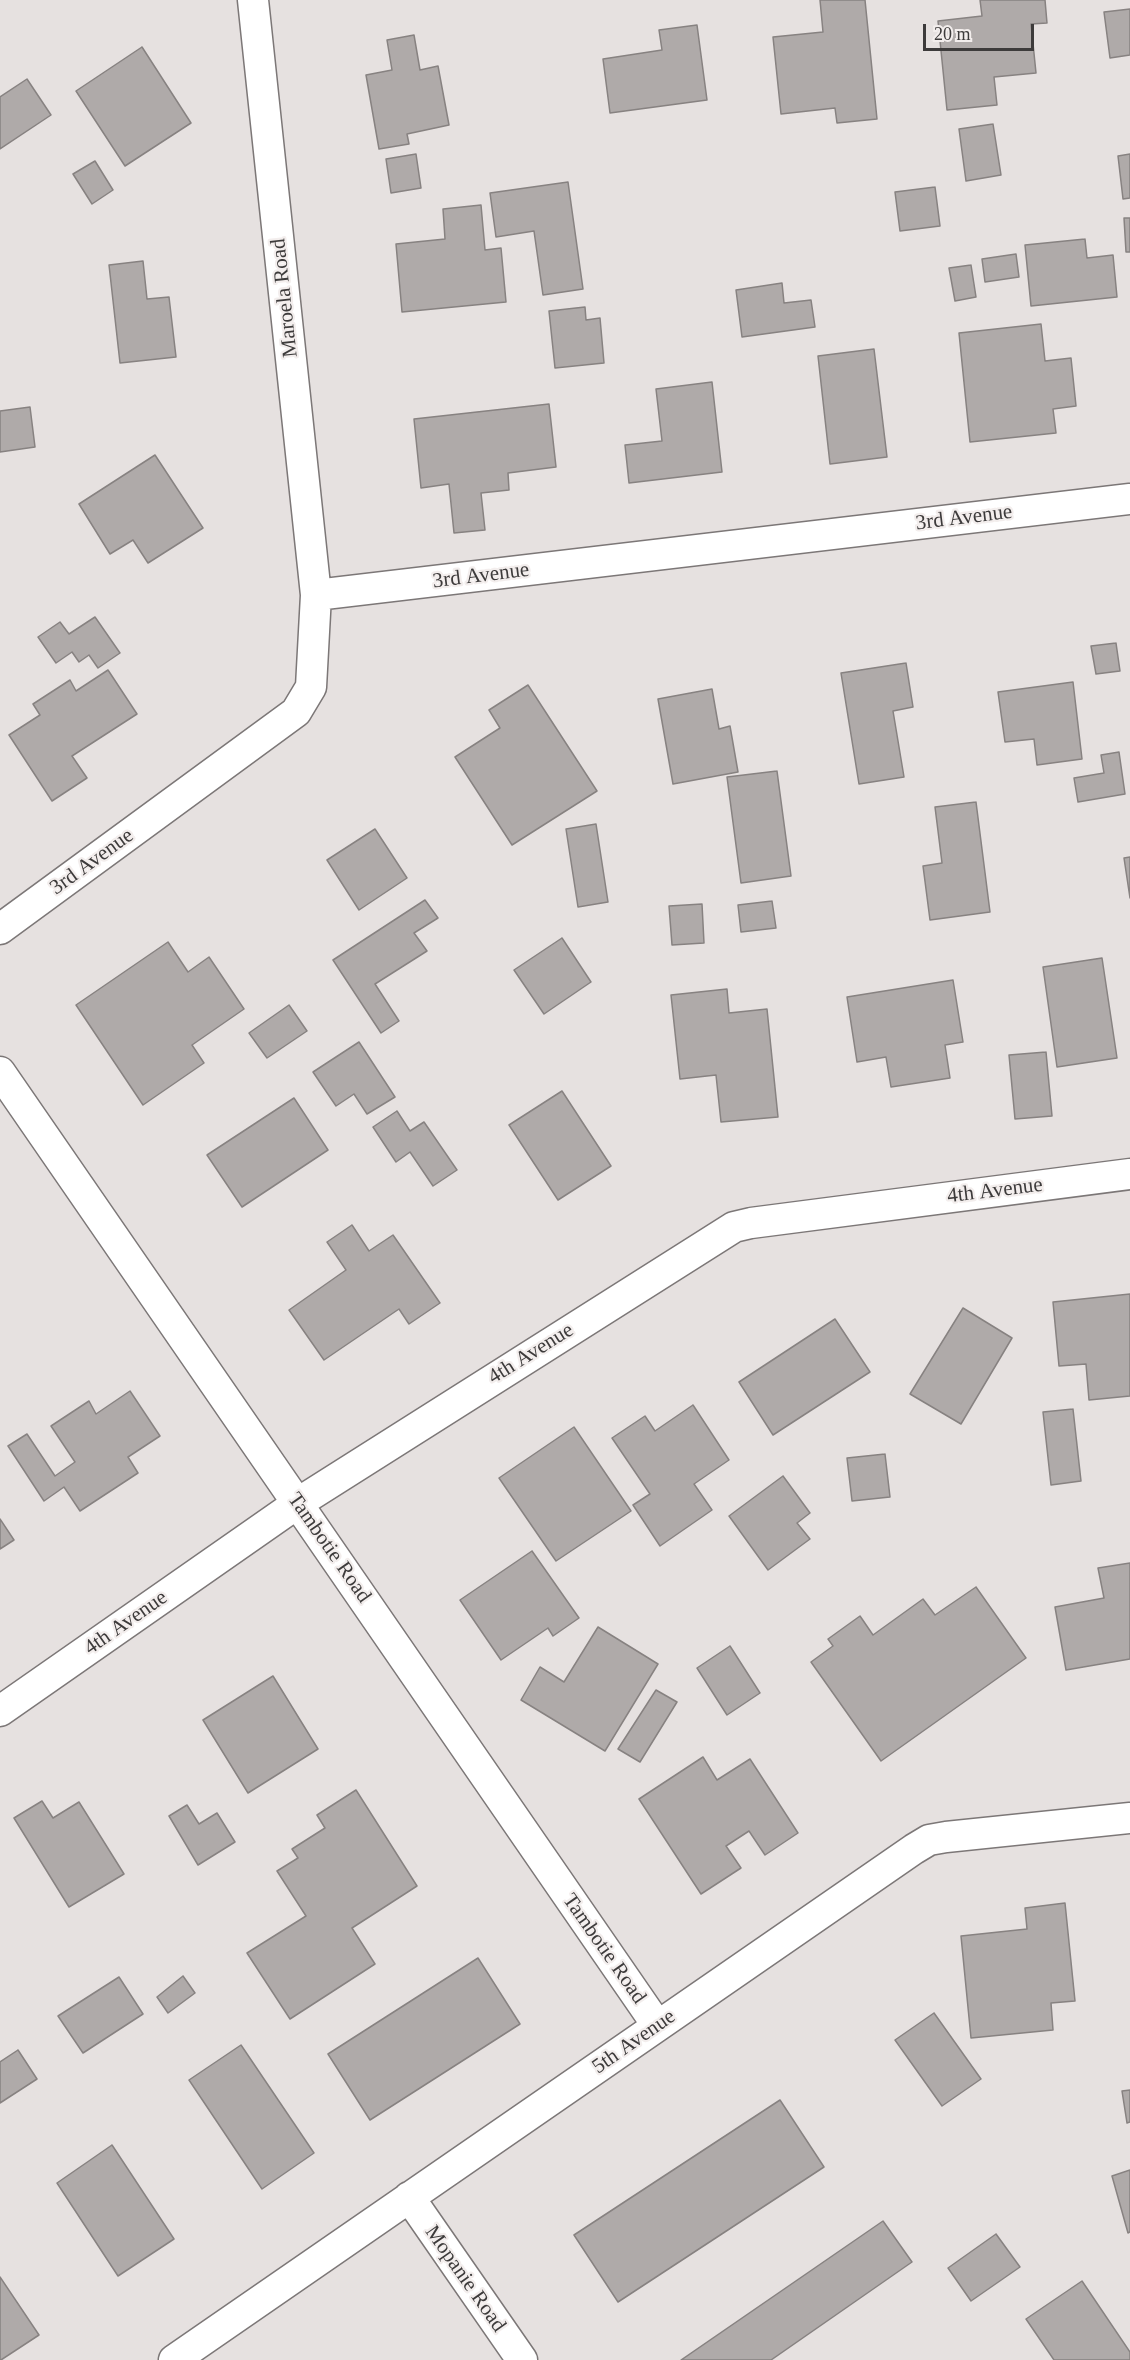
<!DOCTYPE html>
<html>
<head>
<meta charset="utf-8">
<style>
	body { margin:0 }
	#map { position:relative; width:1130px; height:2360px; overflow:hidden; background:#e6e1e0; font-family:"Times New Roman",serif }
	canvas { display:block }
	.scale { position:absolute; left:923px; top:24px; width:111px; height:27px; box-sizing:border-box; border:3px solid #3d3b3b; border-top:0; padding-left:8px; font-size:18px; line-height:21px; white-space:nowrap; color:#3d3b3b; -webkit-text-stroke:4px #f3eeed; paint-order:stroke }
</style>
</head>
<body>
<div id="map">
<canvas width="1130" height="2360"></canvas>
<div class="scale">20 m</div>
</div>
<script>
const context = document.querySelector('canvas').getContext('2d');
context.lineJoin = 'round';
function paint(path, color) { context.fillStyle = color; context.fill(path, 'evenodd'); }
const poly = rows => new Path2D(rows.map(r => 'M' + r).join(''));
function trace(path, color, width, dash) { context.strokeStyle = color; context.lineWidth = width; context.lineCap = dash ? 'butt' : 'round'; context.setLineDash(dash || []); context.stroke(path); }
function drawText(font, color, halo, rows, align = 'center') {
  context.font = font + ' "Times New Roman",serif'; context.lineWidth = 4.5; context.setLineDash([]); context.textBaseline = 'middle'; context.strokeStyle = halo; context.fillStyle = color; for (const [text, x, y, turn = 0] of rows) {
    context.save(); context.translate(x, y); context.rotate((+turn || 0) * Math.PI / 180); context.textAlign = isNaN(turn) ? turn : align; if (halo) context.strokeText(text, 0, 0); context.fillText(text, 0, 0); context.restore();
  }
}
const building = poly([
	[820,0,865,0,877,119,837,123,835,108,781,114,773,37,823,32,820,0],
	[980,0,1045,0,1047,23,1031,24,1036,73,994,77,997,105,947,110,938,21,982,16,980,0],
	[1130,9,1130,55,1110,58,1104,12,1130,9],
	[697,25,707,100,610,113,603,59,662,50,659,30,697,25],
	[414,35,420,70,438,66,449,125,407,134,409,144,379,149,366,75,392,70,387,40,414,35],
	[142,47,191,123,125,166,76,91,142,47],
	[27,79,51,115,0,149,0,97,27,79],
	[993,124,1001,175,966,181,959,129,993,124],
	[416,154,421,188,391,193,386,159,416,154],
	[1130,154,1130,198,1123,199,1118,156,1130,154],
	[95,161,113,190,92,204,73,174,95,161],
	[568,182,583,289,543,295,534,231,496,237,490,193,568,182],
	[935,187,940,226,900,231,895,192,935,187],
	[481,205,485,250,501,248,506,302,402,312,396,244,445,239,443,209,481,205],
	[1124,218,1130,218,1130,252,1126,252,1124,218],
	[1085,239,1087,258,1113,255,1117,297,1031,306,1025,245,1085,239],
	[1016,254,1019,277,985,282,982,259,1016,254],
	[143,261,147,299,169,297,176,357,120,363,109,265,143,261],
	[971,265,976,297,955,301,949,268,971,265],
	[782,283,784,303,811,300,815,327,742,337,736,290,782,283],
	[585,307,586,320,600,318,604,363,555,368,549,311,585,307],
	[1041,324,1045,361,1071,358,1076,406,1053,409,1056,433,970,442,959,333,1041,324],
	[874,349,887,457,830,464,818,356,874,349],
	[712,382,722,472,629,483,625,445,662,441,656,389,712,382],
	[549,404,556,467,508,473,509,490,481,493,485,530,454,533,449,484,421,488,414,419,549,404],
	[30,407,35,447,0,452,0,411,30,407],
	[155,455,203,528,148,563,133,540,110,554,79,504,155,455],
	[95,617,120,653,98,668,89,655,79,662,72,652,56,663,38,637,60,622,69,634,95,617],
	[1116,643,1120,671,1096,674,1091,646,1116,643],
	[906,663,913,707,893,711,904,777,859,784,841,673,906,663],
	[108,670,137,714,72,756,87,778,52,801,9,735,40,715,33,704,70,680,76,691,108,670],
	[1073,682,1082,759,1037,765,1034,739,1005,742,998,692,1073,682],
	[528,685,597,791,512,845,455,757,500,728,489,710,528,685],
	[712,689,719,729,730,726,738,772,673,784,658,699,712,689],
	[1119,752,1125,794,1078,802,1074,778,1104,773,1101,755,1119,752],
	[777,771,791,876,741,883,727,777,777,771],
	[976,802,990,912,930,920,923,866,942,863,935,807,976,802],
	[596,824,608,902,578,907,566,829,596,824],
	[375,829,407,878,359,910,327,860,375,829],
	[1130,857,1130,898,1124,858,1130,857],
	[425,900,438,918,414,933,427,951,375,984,399,1021,381,1033,333,960,425,900],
	[772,901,776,928,741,932,738,905,772,901],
	[702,904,704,943,672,945,669,906,702,904],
	[562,938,591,982,544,1014,514,970,562,938],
	[168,942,188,972,209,957,244,1009,192,1045,204,1063,143,1105,76,1005,168,942],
	[1102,958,1117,1058,1057,1067,1043,967,1102,958],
	[953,980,963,1042,945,1045,950,1078,891,1087,886,1057,857,1062,847,997,953,980],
	[727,989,729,1013,767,1009,778,1117,721,1122,716,1075,680,1079,671,995,727,989],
	[289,1005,307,1031,267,1058,249,1033,289,1005],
	[359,1042,395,1097,367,1114,354,1094,336,1106,313,1072,359,1042],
	[1046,1052,1052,1116,1015,1119,1009,1055,1046,1052],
	[562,1091,611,1166,558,1200,509,1125,562,1091],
	[294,1098,328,1150,242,1207,207,1155,294,1098],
	[397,1111,410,1131,424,1122,457,1170,433,1186,410,1152,396,1162,373,1127,397,1111],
	[352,1225,369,1251,393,1235,440,1303,409,1324,399,1309,324,1360,289,1310,346,1270,327,1242,352,1225],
	[1130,1294,1130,1396,1089,1400,1086,1364,1059,1366,1053,1302,1130,1294],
	[963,1308,1012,1338,961,1424,910,1394,963,1308],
	[835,1319,870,1372,773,1435,739,1382,835,1319],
	[130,1391,160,1436,128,1457,138,1473,80,1511,64,1487,44,1501,8,1446,27,1434,55,1476,75,1462,51,1426,89,1401,96,1414,130,1391],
	[693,1405,729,1460,694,1484,712,1510,660,1546,633,1505,650,1494,612,1438,645,1416,655,1431,693,1405],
	[1073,1409,1081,1481,1051,1485,1043,1412,1073,1409],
	[574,1427,631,1511,556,1561,499,1478,574,1427],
	[885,1454,890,1497,852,1501,847,1458,885,1454],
	[783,1476,810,1513,797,1523,810,1539,768,1570,729,1516,783,1476],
	[0,1519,14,1540,0,1549,0,1519],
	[532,1551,579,1618,553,1636,548,1628,501,1660,460,1600,532,1551],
	[1130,1563,1130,1659,1066,1670,1055,1607,1104,1598,1098,1568,1130,1563],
	[976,1587,1026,1658,881,1761,811,1662,833,1646,828,1639,860,1616,873,1635,923,1599,935,1615,976,1587],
	[598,1627,658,1664,605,1751,521,1700,540,1667,564,1682,598,1627],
	[730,1646,760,1693,727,1715,697,1668,730,1646],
	[273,1676,318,1749,248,1793,203,1720,273,1676],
	[656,1690,677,1702,640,1762,618,1749,656,1690],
	[703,1757,717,1780,750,1759,798,1833,765,1855,749,1831,726,1846,741,1868,701,1894,639,1799,703,1757],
	[356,1790,417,1886,352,1928,375,1964,290,2019,247,1953,306,1916,277,1871,298,1858,292,1849,325,1828,317,1815,356,1790],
	[42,1801,53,1818,79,1802,124,1874,69,1907,14,1818,42,1801],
	[187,1805,199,1824,217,1813,235,1842,198,1865,169,1816,187,1805],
	[1065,1903,1075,2001,1051,2003,1053,2030,971,2038,961,1936,1027,1929,1025,1908,1065,1903],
	[478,1958,520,2024,370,2120,328,2054,478,1958],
	[183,1976,195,1993,168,2013,157,1997,183,1976],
	[119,1977,143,2014,83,2053,58,2016,119,1977],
	[934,2013,981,2079,942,2106,895,2040,934,2013],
	[241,2045,314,2153,262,2189,189,2080,241,2045],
	[18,2050,37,2079,0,2103,0,2062,18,2050],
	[1130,2090,1130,2122,1127,2123,1122,2091,1130,2090],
	[780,2100,824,2167,618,2302,574,2235,780,2100],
	[112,2145,174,2239,118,2276,57,2183,112,2145],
	[1130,2170,1130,2232,1128,2233,1112,2176,1130,2170],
	[883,2221,912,2262,771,2360,681,2360,883,2221],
	[996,2234,1020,2267,971,2301,948,2268,996,2234],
	[0,2277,39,2335,1,2360,0,2360,0,2277],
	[1082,2281,1130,2352,1130,2360,1054,2360,1026,2319,1082,2281]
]);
paint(building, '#afaaa9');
trace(building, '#878281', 1.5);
const street = poly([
	[316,595,1130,499],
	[0,929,296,712,311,687,316,595,253,0],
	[0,1072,657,2025],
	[0,1711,298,1503,734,1227,751,1223,1130,1174],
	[409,2197,522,2360],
	[174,2360,914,1849,929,1840,946,1837,1130,1818]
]);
trace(street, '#7c7777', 33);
trace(street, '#fff', 30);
drawText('21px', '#3d3b3b', '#f3eeed', [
	["Maroela Road",285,298,-96],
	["3rd Avenue",964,518,-7],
	["3rd Avenue",481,576,-7],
	["3rd Avenue",92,862,-36],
	["4th Avenue",995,1191,-7],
	["4th Avenue",531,1354,-32],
	["Tambotie Road",329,1548,55],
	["4th Avenue",126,1623,-35],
	["Tambotie Road",604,1949,55],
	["5th Avenue",634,2042,-35],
	["Mopanie Road",465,2279,55]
]);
</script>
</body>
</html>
